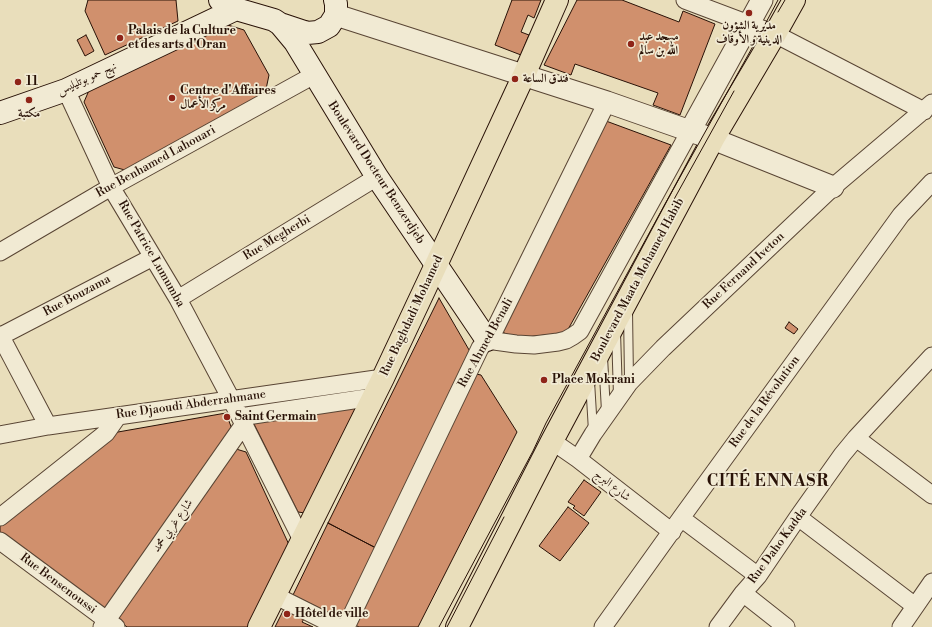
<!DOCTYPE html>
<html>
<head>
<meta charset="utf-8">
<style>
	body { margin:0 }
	canvas { display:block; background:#e9debb }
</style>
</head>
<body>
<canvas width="932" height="627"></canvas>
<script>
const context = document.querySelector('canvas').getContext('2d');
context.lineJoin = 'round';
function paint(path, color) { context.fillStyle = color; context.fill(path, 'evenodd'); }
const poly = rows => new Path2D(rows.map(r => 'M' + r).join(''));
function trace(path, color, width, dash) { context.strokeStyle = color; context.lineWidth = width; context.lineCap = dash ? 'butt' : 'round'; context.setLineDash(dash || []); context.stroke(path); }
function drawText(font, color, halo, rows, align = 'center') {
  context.font = font + ' "Libre Bodoni",Amiri,serif'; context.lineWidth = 3.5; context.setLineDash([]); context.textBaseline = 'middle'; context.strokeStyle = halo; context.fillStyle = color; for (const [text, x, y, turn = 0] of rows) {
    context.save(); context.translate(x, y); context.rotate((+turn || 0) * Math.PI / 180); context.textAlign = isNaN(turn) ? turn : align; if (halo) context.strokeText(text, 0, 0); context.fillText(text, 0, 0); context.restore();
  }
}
const building = poly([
	[88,0,176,0,178,21,105,55,85,11,88,0],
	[512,0,541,0,534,18,528,15,521,32,529,35,521,55,495,45,512,0],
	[577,0,622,0,679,22,683,11,715,24,680,115,653,105,658,93,575,64,571,75,544,65,577,0],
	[228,25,244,30,269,75,265,94,132,172,114,167,84,102,90,88,228,25],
	[86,35,94,51,85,56,77,40,86,35],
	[606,121,671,145,566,333,516,338,502,332,606,121],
	[439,298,472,355,376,548,328,523,439,298],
	[789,322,798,329,794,334,785,328,789,322],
	[471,373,481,375,517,432,418,627,359,627,353,624,471,373],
	[356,408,305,513,298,512,252,420,356,408],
	[226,413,233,432,110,609,99,611,0,535,0,522,118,432,226,413],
	[236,449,246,452,291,549,252,627,127,627,117,619,236,449],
	[584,480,601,492,584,516,573,508,575,506,568,502,584,480],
	[568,507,589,523,560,561,539,546,568,507],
	[328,523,376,548,341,619,293,595,328,523],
	[284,609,304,619,302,622,313,627,275,627,284,609]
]);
paint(building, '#d0906d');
trace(building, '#291207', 1);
const service = poly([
	[628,310,629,380],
	[616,332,618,395],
	[603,357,606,411],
	[590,381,593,431]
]);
const minor = poly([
	[685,0,775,34,924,111],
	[66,90,111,187,178,299,231,399,302,540],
	[0,252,111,187,314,75],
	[178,299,377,177],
	[0,335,48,426],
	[1,336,153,257],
	[487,340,516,344,534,345,558,342,566,340,573,336,580,331,690,131],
	[240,417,373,397],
	[0,435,48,426,383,378],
	[856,438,932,495],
	[552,441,578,459,672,532],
	[578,459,593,434,629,383,663,348,833,187,932,103],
	[0,517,106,433,118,416],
	[798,517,915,606],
	[681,518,758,576],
	[0,541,116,627],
	[743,593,786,627],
	[274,595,338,627],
	[102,627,244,424],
	[346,627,480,348,495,329,607,102],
	[603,627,681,518,901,215,932,182],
	[718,627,743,593,758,576,798,517,842,455,856,438,932,356],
	[901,627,932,582]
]);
const tertiary = poly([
	[336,15,607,102,690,131,713,139,833,187],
	[690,131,762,0]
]);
const secondary = poly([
	[220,0,222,2,236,9,274,20,280,24,307,33,318,32,329,26,336,15,336,4,335,0],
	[280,24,295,42,377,177,487,340],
	[0,113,66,90,236,9]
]);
const primary = poly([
	[259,627,383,378,436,265,524,75,557,0],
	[457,627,552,441,713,139,775,34,794,0]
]);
trace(service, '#594534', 10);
trace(minor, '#594534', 19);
trace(tertiary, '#594534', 23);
trace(secondary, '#291207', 24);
trace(primary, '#291207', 24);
trace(service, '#f1ead3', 8);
trace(minor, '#f1ead3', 17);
trace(tertiary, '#f1ead3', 21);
trace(secondary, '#f1ead3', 22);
trace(primary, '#e9debb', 22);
trace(poly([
	[778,12,785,0],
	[672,203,734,91],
	[439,627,533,451,546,423,665,204,762,30,778,0],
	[447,627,504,517]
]), '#291207', 1);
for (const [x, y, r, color] of [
	[749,13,4,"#8f2418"],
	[120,38,4,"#8f2418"],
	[631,44,4,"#8f2418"],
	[515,79,4,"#8f2418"],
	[18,82,4,"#8f2418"],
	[172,98,4,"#8f2418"],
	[29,100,4,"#8f2418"],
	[544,380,4,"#8f2418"],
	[227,417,4,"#8f2418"],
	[287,614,4,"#8f2418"]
]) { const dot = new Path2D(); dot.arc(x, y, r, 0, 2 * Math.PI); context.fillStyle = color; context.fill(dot); trace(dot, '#f1ead3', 1.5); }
drawText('bold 12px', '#291207', '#f1ead3', [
	["مديرية الشؤون",749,26,"center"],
	["الدينية و الأوقاف",749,40,"center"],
	["Palais de la Culture",128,31],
	["et des arts d'Oran",128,45],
	["مسجد عبد",639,37],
	["الله بن سالم",639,51],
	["فندق الساعة",523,79],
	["11",26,82],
	["Centre d'Affaires",180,91],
	["مركز الأعمال",180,105],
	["مكتبة",29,114,"center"],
	["Place Mokrani",552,380],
	["Saint Germain",235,417],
	["Hôtel de ville",295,614]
], 'left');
drawText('12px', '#291207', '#f1ead3', [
	["نهج حمو بوتليليس",87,79,-24],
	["Rue Benhamed Lahouari",156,162,-29],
	["Boulevard Docteur Benzerdjeb",376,173,57],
	["Rue Megherbi",277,238,-31],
	["Rue Patrice Lumumba",151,254,60],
	["Rue Fernand Iveton",744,271,-43],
	["Boulevard Maata Mohamed Habib",638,280,-62],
	["Rue Bouzama",77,296,-28],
	["Rue Baghdadi Mohamed",412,316,-65],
	["Rue Ahmed Benali",486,343,-61],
	["Rue de la Révolution",765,402,-54],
	["Rue Djaoudi Abderrahmane",191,405,-8],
	["شارع البرج",612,486,38],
	["شارع غربي محمد",173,526,-55],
	["Rue Daho Kadda",778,546,-54],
	["Rue Bensenoussi",58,584,37]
]);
context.letterSpacing = '1px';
drawText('bold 16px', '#291207', '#f1ead3', [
	["CITÉ ENNASR",768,482]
]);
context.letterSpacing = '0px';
</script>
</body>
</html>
